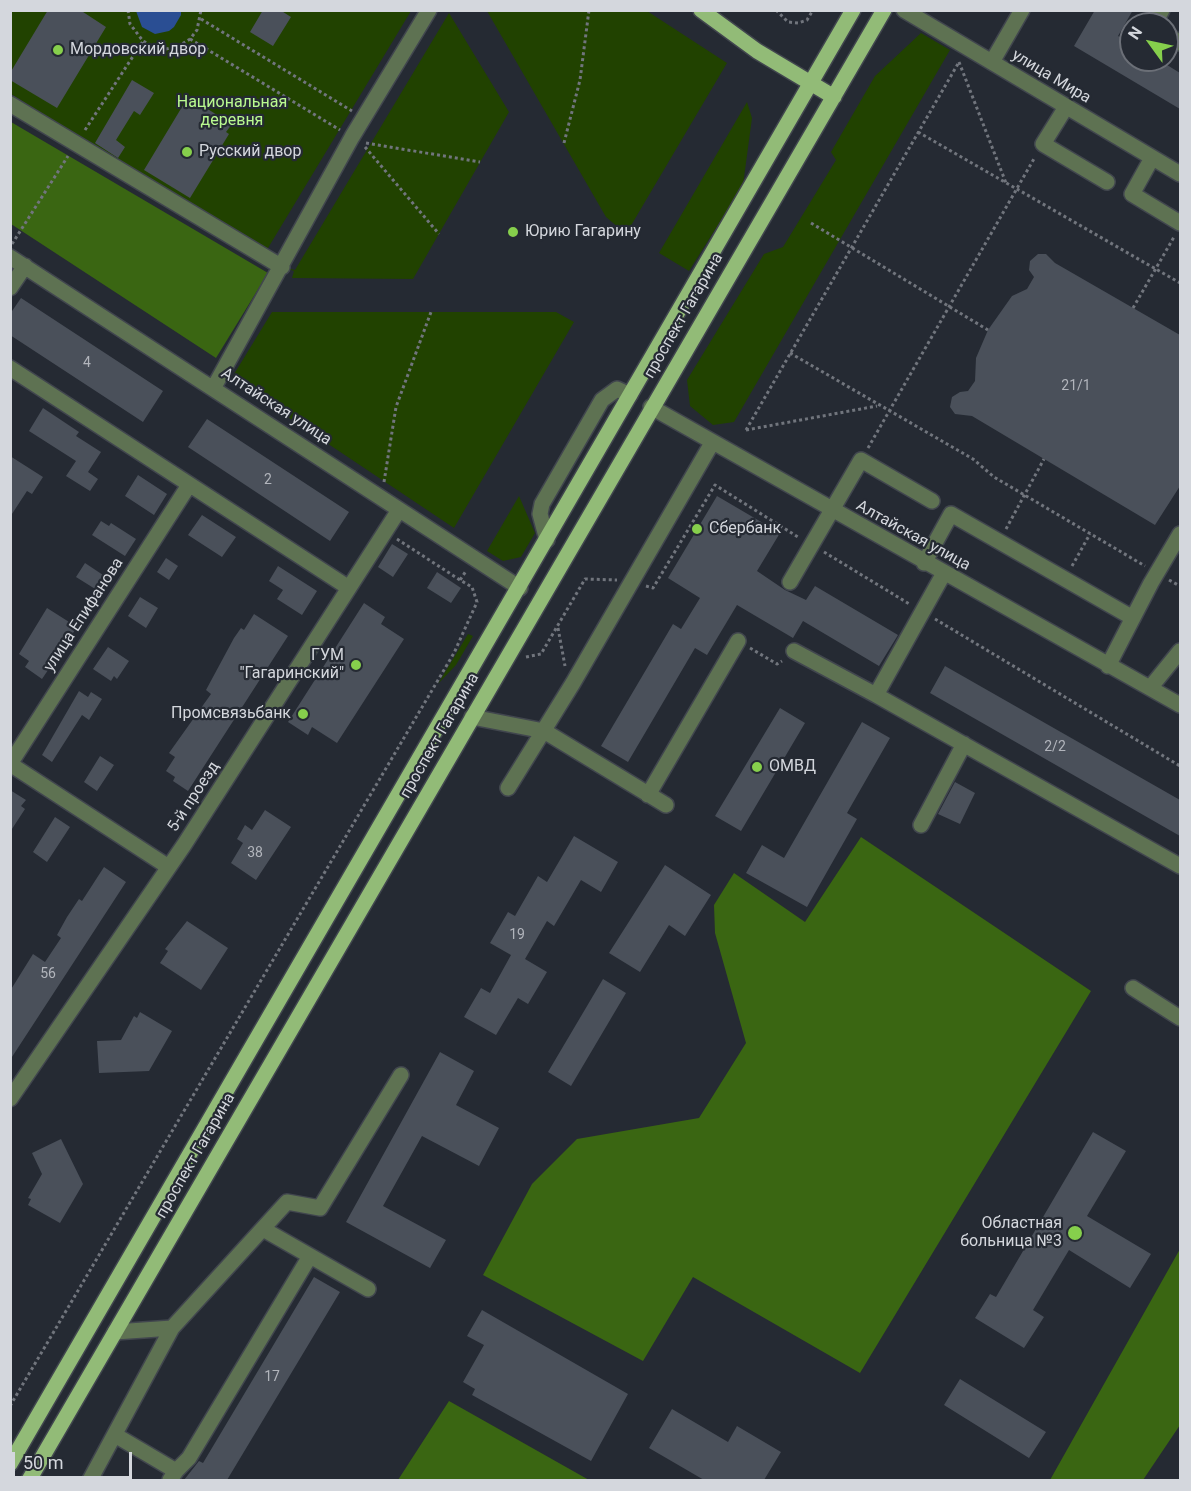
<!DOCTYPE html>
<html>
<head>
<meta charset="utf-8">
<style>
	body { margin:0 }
	#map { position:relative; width:1191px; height:1491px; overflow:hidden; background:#252a33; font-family:Roboto,sans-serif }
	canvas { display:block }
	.frame { position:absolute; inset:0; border:12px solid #d4d7dd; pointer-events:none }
	.north { position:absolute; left:1119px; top:12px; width:60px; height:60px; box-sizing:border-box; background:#252a33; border:2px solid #6b6f77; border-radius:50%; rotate:303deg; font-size:16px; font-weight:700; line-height:24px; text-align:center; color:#d4d7dd }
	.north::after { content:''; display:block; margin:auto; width:21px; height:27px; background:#86cf4c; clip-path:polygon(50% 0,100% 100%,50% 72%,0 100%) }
	.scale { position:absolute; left:12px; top:1452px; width:120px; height:27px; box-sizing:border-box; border:3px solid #d4d7dd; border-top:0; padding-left:8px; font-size:18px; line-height:21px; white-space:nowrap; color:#d4d7dd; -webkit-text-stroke:4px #252a33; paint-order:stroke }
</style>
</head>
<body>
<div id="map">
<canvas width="1191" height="1491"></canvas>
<div class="frame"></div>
<div class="north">N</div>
<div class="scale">50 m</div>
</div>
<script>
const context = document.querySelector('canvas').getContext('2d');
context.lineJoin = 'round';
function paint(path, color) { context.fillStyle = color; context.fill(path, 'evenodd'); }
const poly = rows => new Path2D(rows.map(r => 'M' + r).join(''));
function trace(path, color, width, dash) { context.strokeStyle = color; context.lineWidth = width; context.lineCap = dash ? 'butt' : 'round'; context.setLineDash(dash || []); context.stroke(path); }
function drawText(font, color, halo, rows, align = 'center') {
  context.font = font + ' Roboto,sans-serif'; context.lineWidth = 4.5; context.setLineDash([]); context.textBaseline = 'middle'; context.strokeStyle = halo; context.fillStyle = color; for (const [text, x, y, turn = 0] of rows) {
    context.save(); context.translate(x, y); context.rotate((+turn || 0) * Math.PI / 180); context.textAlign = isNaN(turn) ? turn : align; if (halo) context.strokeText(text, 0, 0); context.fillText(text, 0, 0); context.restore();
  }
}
paint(poly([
	[10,11,411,11,265,253,11,94],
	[487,11,647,11,727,63,626,234,606,217],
	[449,13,509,112,413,279,292,278,294,271,282,267,295,270],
	[921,33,950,50,734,422,713,425,690,406,687,380,764,254,783,247,836,160,831,152,875,76],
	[747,102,752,118,743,185,689,271,659,253],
	[272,312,556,312,574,322,454,528,231,379],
	[519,496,535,533,521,557,503,561,487,551],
	[468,634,473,636,456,665,438,684]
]), '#214200');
paint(poly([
	[11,122,268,273,216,358,11,224],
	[861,837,1091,991,860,1373,693,1277,643,1361,483,1275,532,1184,577,1139,699,1118,746,1043,715,933,714,905,734,873,805,922],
	[1180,1249,1180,1425,1143,1480,1050,1480],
	[449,1401,589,1480,398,1480]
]), '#3a6612');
paint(poly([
	[136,11,181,11,181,15,174,27,169,31,155,34,142,27]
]), '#2a4e93');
paint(poly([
	[48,10,80,10,106,27,57,108,10,80,10,73],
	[263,10,280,10,291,17,273,46,250,32],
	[1095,10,1133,10,1118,36,1131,43,1131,60,1159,60,1180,73,1180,109,1074,46],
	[132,80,154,93,140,115,134,111,116,140,125,147,118,158,95,143],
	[188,97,232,124,226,132,229,134,190,198,144,170],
	[1038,254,1046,254,1055,263,1180,335,1180,486,1155,525,972,416,955,414,950,407,952,397,960,392,968,391,975,381,976,358,988,330,1012,296,1027,289,1034,277,1029,270,1030,261],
	[21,298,163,391,143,422,10,335,10,314],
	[43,408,79,432,76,436,101,452,88,472,98,479,90,491,66,476,76,461,29,431],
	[207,419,349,512,330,541,188,447],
	[10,456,43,477,32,494,27,491,10,517],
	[138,475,167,494,154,515,125,496],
	[717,496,780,533,757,571,785,590,806,600,815,586,898,635,879,666,803,621,793,638,737,605,707,655,695,648,628,762,601,746,673,624,681,629,700,598,668,578],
	[202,515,236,537,222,557,188,535],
	[101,521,109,526,111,523,136,539,125,556,92,535],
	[392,544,408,554,393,577,378,567],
	[166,558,178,566,169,580,157,572],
	[85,563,109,579,100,592,76,577],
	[278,566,317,591,302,615,277,599,283,590,269,581],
	[437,572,461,588,451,603,427,588],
	[140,597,158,608,146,628,128,616],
	[364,603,385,617,381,624,404,639,337,743,312,727,308,735,288,722],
	[47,608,77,627,42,679,25,667,29,661,19,654],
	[254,614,288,636,188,791,173,781,175,777,166,771,175,757,169,753,211,694,206,690,234,638,241,628,244,630],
	[108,647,129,661,117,679,114,676,111,681,93,669],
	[945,666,1180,800,1180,836,930,693],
	[79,691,88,697,91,692,102,699,89,720,82,715,52,762,42,755],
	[780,708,805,723,741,831,715,816],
	[862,722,890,738,847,813,857,819,807,907,746,873,762,845,784,858],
	[100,756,114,765,97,791,84,782],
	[955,782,975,793,960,824,938,814],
	[10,790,26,800,21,806,25,809,10,832],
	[265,810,291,827,256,880,231,863,243,843,237,839,245,825,252,830],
	[55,817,70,827,47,862,33,852],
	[574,836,618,862,601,892,581,880,554,926,547,921,525,959,547,972,528,1004,518,998,496,1035,464,1017,481,988,490,993,511,955,490,943,508,912,515,916,538,876,547,882],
	[665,865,711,895,685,936,669,925,640,972,609,953],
	[104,867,126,882,10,1060,10,991,33,954,45,962,61,938,57,935,67,917,79,899,82,901],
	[187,921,228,948,201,990,160,963,168,951,165,949],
	[603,979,626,993,571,1086,548,1072],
	[140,1012,172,1031,149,1071,99,1073,97,1041,121,1040,134,1016,137,1018],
	[440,1052,474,1071,456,1105,499,1128,479,1166,422,1136,383,1206,446,1240,430,1268,346,1222],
	[1093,1132,1126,1151,1087,1216,1151,1254,1130,1288,1069,1250,1033,1310,1044,1317,1024,1348,975,1318,990,1294,996,1297],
	[61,1139,83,1184,60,1223,28,1205,31,1199,28,1198,42,1174,32,1153],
	[314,1277,340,1292,227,1480,184,1480,199,1461,203,1463],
	[482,1310,628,1394,591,1461,472,1395,475,1389,463,1382,484,1345,467,1336],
	[960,1379,1046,1432,1029,1458,944,1405],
	[672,1409,728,1442,737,1426,781,1452,764,1480,704,1480,649,1448]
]), '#4a505a');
const minor = poly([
	[904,10,1180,174],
	[1154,24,1162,10],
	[1167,35,1180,43],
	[992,62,1022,10],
	[10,104,282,267],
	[1066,107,1043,144,1107,182],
	[1152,158,1132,194,1180,223],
	[10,257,520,588],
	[10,288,25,266],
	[10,368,349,588],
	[214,387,352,137,429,10],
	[651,407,1180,705],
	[547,540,540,514,542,504,602,400,617,389,630,395],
	[924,563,951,514,1133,618],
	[790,582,861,460,932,501],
	[794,651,876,695,944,573],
	[1108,666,1151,583,1180,534],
	[1150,688,1180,651],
	[876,695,1180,866],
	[472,717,544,731,666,805],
	[10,764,189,485],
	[10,764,167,866],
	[508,788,573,683,712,443],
	[648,795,738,641],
	[921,825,964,744],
	[1133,988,1180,1018],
	[10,1099,184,845,399,510],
	[263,1229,368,1289],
	[115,1332,172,1328],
	[115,1435,176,1471,170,1480],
	[176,1471,189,1458,310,1256],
	[90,1480,172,1328,287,1202,320,1208,401,1075]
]);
const major = poly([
	[701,10,757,51,834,97],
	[10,1464,853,10],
	[29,1480,884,10]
]);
trace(minor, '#41464e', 18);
trace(major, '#41464e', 18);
trace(poly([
	[128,10,130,24,143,41,154,47,166,49,179,46,190,39,197,30,201,10],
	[776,10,788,22,798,23,807,20,813,10],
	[201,19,352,111],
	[190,39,340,130],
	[959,62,1006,183],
	[85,130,143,41],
	[918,132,1180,283],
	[366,143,480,162],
	[564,143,580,80,589,10],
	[365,147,439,234],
	[811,223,988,330],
	[12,244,68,156],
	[1133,308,1174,237],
	[790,353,973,459,994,477,1145,566],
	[746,430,959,62],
	[746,430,877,406],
	[868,448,1035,157],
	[384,482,396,407,431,312],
	[1006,529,1044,459],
	[397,539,460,580],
	[824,552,911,605],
	[1072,566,1090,534],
	[1169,580,1180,586],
	[646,586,653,588,715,485,798,537],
	[935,619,1180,766],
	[558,628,565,666],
	[750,648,777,664,782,661],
	[526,657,541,654,585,579,617,580],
	[10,1406,454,653,477,602,472,587,460,580,466,571]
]), '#71757d', 3, [3, 3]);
trace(minor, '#5e7252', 15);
trace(major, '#92bb77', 15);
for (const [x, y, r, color] of [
	[58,50,6,"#86cf4c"],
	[187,152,6,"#86cf4c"],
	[513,232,6,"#86cf4c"],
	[697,529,6,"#86cf4c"],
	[356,665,6,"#86cf4c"],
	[303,714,6,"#86cf4c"],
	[757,767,6,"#86cf4c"],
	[1075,1233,8,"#86cf4c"]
]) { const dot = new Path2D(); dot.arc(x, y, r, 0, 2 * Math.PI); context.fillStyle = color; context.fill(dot); trace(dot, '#252a33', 2); }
drawText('14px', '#b2b5bc', null, [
	["4",87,363],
	["21/1",1076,386],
	["2",268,480],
	["2/2",1055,747],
	["38",255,853],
	["19",517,935],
	["56",48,974],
	["17",272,1377]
]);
drawText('16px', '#d4d7dd', '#252a33', [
	["Мордовский двор",70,50],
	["Русский двор",199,152],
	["Юрию Гагарину",525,232],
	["Сбербанк",709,529],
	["ГУМ",344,656,"right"],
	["\"Гагаринский\"",344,674,"right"],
	["Промсвязьбанк",291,714,"right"],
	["ОМВД",769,767],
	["Областная",1062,1224,"right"],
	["больница №3",1062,1242,"right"]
], 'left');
drawText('16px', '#d4d7dd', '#252a33', [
	["улица Мира",1051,77,31],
	["проспект Гагарина",684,316,-60],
	["Алтайская улица",276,407,33],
	["Алтайская улица",913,536,29],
	["улица Епифанова",84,615,-57],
	["проспект Гагарина",440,736,-60],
	["5-й проезд",194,797,-57],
	["проспект Гагарина",196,1156,-60]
]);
drawText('16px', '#bafa90', '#252a33', [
	["Национальная",232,103],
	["деревня",232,121]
]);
</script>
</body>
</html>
